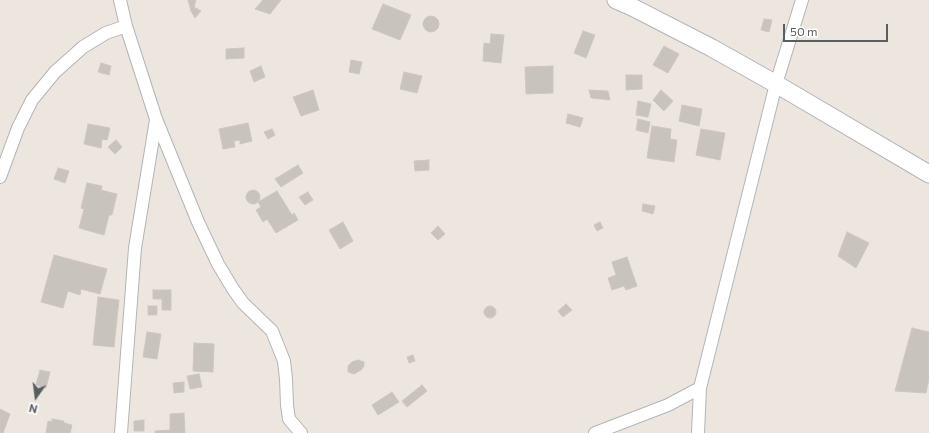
<!DOCTYPE html>
<html>
<head>
<meta charset="utf-8">
<style>
	body { margin:0 }
	#map { position:relative; width:929px; height:433px; overflow:hidden; background:#ede6df; font-family:Commissioner,sans-serif }
	canvas { display:block }
	.north { position:absolute; left:16px; top:377px; width:40px; height:40px; -webkit-text-stroke:3px #fff; paint-order:stroke; rotate:194deg; font-size:11px; font-weight:700; line-height:16px; text-align:center; color:#585f62 }
	.north::after { content:''; display:block; margin:auto; width:14px; height:18px; background:#585f62; clip-path:polygon(50% 0,100% 100%,50% 72%,0 100%) }
	.scale { position:absolute; left:783px; top:24px; width:105px; height:18px; box-sizing:border-box; border:2px solid #585f62; border-top:0; padding-left:5px; font-size:12px; line-height:14px; white-space:nowrap; color:#585f62; -webkit-text-stroke:3px #fff; paint-order:stroke }
</style>
</head>
<body>
<div id="map">
<canvas width="929" height="433"></canvas>
<div class="north">N</div>
<div class="scale">50 m</div>
</div>
<script>
const context = document.querySelector('canvas').getContext('2d');
context.lineJoin = 'round';
function paint(path, color) { context.fillStyle = color; context.fill(path, 'evenodd'); }
const poly = rows => new Path2D(rows.map(r => 'M' + r).join(''));
function trace(path, color, width, dash) { context.strokeStyle = color; context.lineWidth = width; context.lineCap = dash ? 'butt' : 'round'; context.setLineDash(dash || []); context.stroke(path); }
const building = poly([
	[188,0,196,0,194,7,201,11,195,18,191,11,188,0],
	[263,0,281,0,270,14,255,9,263,0],
	[383,4,411,15,400,40,372,29,383,4],
	'423 24a8 8 0 1 1 16 0a8 8 0 1 1-16 0Z',
	[764,19,772,20,769,32,761,30,764,19],
	[583,31,595,35,586,58,574,53,583,31],
	[491,34,504,35,501,63,483,61,484,43,490,44,491,34],
	[664,46,679,54,668,73,653,65,664,46],
	[244,48,244,58,226,59,226,49,244,48],
	[351,60,362,62,359,74,349,72,351,60],
	[101,63,111,66,109,75,98,72,101,63],
	[261,66,265,77,254,82,250,71,261,66],
	[553,66,553,93,526,94,525,67,553,66],
	[404,72,422,76,417,93,400,89,404,72],
	[626,75,642,75,642,89,626,90,626,75],
	[313,90,319,110,301,116,293,97,313,90],
	[589,90,608,91,610,100,591,98,589,90],
	[661,90,673,101,664,111,653,100,661,90],
	[638,101,651,104,648,117,636,115,638,101],
	[682,105,702,109,699,126,679,121,682,105],
	[568,114,583,118,580,127,566,123,568,114],
	[638,119,650,122,648,133,636,130,638,119],
	[248,123,252,141,240,144,240,140,234,141,235,147,223,149,219,129,248,123],
	[88,124,110,128,107,140,102,139,101,148,84,144,88,124],
	[652,126,671,129,670,139,677,140,674,162,647,158,652,126],
	[272,129,275,135,268,139,264,132,272,129],
	[701,129,725,133,720,160,696,155,701,129],
	[116,140,122,147,115,154,108,147,116,140],
	[429,160,429,170,415,171,414,161,429,160],
	[298,165,303,173,281,187,275,179,298,165],
	[58,168,69,171,65,183,54,179,58,168],
	[87,183,102,186,101,190,117,194,112,215,109,215,104,235,79,228,84,209,81,208,87,183],
	'246 197a7 7 0 1 1 14 0a7 7 0 1 1-14 0Z',
	[277,191,292,215,294,213,298,220,276,233,267,219,263,222,256,210,261,207,258,202,277,191],
	[308,192,313,200,305,205,299,197,308,192],
	[643,204,655,206,653,214,642,211,643,204],
	[343,222,353,241,340,249,329,230,343,222],
	[600,222,603,228,597,231,594,225,600,222],
	[438,226,445,234,438,240,431,233,438,226],
	[847,232,869,243,856,268,838,256,847,232],
	[54,255,107,269,100,294,81,289,80,295,68,291,63,308,41,302,54,255],
	[627,257,637,286,626,290,624,286,612,290,608,278,616,275,612,262,627,257],
	[153,290,171,290,171,310,162,310,162,299,153,299,153,290],
	[98,297,119,300,114,347,93,345,98,297],
	[566,304,572,310,563,317,558,311,566,304],
	'484 312a6 6 0 1 1 12 0a6 6 0 1 1-12 0Z',
	[148,306,157,306,157,315,148,315,148,306],
	[912,328,929,332,929,379,926,393,895,391,912,328],
	[147,332,161,334,157,359,143,357,147,332],
	[194,343,214,344,213,372,193,371,194,343],
	[413,355,415,361,409,363,407,357,413,355],
	[358,360,364,362,364,366,361,370,354,374,348,372,348,366,352,362,358,360],
	[40,370,50,372,46,388,36,385,40,370],
	[199,374,202,387,190,389,187,376,199,374],
	[184,382,184,392,174,393,173,383,184,382],
	[422,385,427,391,407,407,402,401,422,385],
	[392,392,399,402,378,415,372,405,392,392],
	[0,409,10,414,3,433,0,433,0,409],
	[184,413,185,433,155,433,155,431,170,430,170,414,184,413],
	[52,419,64,421,64,423,72,425,70,433,46,433,48,421,52,422,52,419],
	[144,420,144,431,134,431,134,421,144,420]
]);
paint(building, '#c9c3be');
trace(building, '#d1c6bd', 1);
const street = poly([
	[120,0,126,26,156,119,198,222,218,264,233,289,243,303,272,331,284,361,286,379,287,405,289,419,301,433],
	[0,177,18,128,32,100,55,72,83,47,106,33,126,26],
	[121,433,135,248,156,120],
	[595,433,668,405,700,388],
	[698,433,700,388,776,84,802,0]
]);
const secondary = poly([
	[616,0,632,7,712,48,776,84,929,174]
]);
trace(street, '#b1b5b8', 14);
trace(secondary, '#afb6b9', 19);
trace(street, '#fff', 12);
trace(secondary, '#fff', 17);
</script>
</body>
</html>
